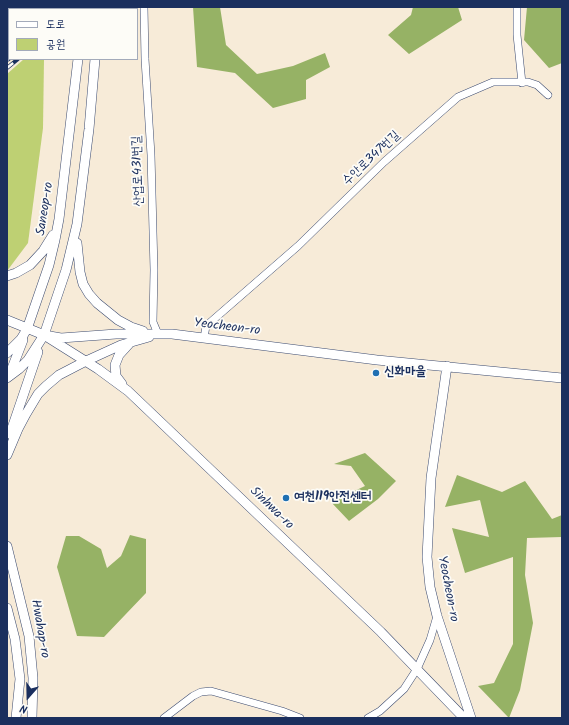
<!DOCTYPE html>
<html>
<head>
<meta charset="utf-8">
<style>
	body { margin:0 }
	#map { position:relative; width:569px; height:725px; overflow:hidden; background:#f7ebd8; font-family:Kalam,"Poor Story",sans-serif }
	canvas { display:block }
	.frame { position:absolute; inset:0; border:8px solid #1b2f5e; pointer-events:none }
	.legend { position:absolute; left:8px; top:8px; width:130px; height:52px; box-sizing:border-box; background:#fdfcf7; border:1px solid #a3aaba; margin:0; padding:5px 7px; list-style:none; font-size:12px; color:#1b2f5e }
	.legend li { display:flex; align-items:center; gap:8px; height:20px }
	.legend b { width:20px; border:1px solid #a3aaba }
	.north { position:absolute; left:8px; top:677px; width:40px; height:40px; -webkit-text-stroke:3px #fdfcf7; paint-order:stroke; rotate:200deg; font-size:11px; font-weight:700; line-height:16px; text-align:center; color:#1b2f5e }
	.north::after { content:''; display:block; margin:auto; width:14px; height:18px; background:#1b2f5e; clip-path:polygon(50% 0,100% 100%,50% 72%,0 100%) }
</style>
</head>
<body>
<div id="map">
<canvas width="569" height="725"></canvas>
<div class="frame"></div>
<ul class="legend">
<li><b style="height:5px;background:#fff"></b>도로</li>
<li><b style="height:11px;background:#bed073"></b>공원</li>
</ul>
<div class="north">N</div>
</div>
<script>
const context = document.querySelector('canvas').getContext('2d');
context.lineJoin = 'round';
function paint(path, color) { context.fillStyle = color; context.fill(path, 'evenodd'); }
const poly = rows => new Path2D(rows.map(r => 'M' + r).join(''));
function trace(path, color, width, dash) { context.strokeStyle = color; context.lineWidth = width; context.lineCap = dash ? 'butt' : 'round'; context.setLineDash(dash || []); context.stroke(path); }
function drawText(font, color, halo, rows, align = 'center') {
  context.font = font + ' Kalam,"Poor Story",sans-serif'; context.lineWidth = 3.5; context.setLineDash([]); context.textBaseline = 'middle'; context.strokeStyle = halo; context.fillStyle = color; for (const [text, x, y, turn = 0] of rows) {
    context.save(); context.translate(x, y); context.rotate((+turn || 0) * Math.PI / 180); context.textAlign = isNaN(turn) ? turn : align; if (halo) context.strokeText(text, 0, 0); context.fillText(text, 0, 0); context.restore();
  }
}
paint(poly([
	[24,59,44,59,43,128,28,243,7,271,7,74]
]), '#bed073');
paint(poly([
	[193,7,220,7,226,45,257,74,293,66,325,53,330,67,306,80,306,99,273,108,235,73,197,67],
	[413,7,458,7,462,20,409,54,388,35,411,15],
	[527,7,562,7,562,63,549,68,524,40],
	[365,453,396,481,378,499,349,521,331,502,365,486,351,466,334,464],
	[457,475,502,492,525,481,552,519,562,515,562,537,527,538,525,575,533,623,520,690,509,718,478,686,494,683,513,644,513,557,465,573,452,528,489,537,480,500,445,507],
	[130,535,146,539,146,593,104,637,77,636,57,567,66,536,79,536,101,549,107,568,121,556]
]), '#96b265');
const minor = poly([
	[144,7,145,59,151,155,154,270,153,322,158,334],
	[517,7,517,35,522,83],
	[204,338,206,326,298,246,384,162,458,97,493,82,528,82,537,85,548,95],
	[164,718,193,696,201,692,211,691,282,711,300,718],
	[368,718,380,711,404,689,417,669,430,640,437,616]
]);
const secondary = poly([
	[61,7,64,9],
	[26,9,28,7],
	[37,9,40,7],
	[83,9,83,7],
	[100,9,100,7],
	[111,9,111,7],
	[7,28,9,26],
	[77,243,80,272,83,284,89,294,97,303,118,320,131,327,143,331],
	[7,276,16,273,30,265,43,251,53,235],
	[7,320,44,335,61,338,116,334,172,334,377,360,562,378],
	[44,335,98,369,128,391,381,632,464,718],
	[7,353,21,339,27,329,49,265,55,240,59,219,78,59],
	[447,366,431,478,427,557,430,587,437,616,471,718],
	[9,376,23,340],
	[7,378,19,369,28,360,44,335,66,270,77,224,89,129,95,59],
	[122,384,116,376,115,365,119,355,129,344],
	[10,434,38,352],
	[7,455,18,429,26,414,38,394,46,386,59,375,86,361,121,345,149,337],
	[7,546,29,636,33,678,32,718],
	[7,608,15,639,20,679,16,718]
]);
trace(minor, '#3c4b70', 8);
trace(secondary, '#3c4b70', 10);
trace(minor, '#fff', 7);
trace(secondary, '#fff', 9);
const rail = poly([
	[67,9,69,7],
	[76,9,78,7],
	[7,60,9,59],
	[7,68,18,59]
]);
trace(rail, '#1b2f5e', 4);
trace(rail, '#fdfcf7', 2.5, [8]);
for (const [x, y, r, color] of [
	[376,373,4,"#1f6fb2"],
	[286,498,4,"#1f6fb2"]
]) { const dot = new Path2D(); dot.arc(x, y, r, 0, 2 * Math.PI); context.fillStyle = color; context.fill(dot); trace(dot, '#fdfcf7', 1.5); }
drawText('13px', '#1b2f5e', '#fdfcf7', [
	["수안로347번길",372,159,-43],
	["산업로431번길",139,171,-92],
	["Saneop-ro",46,209,-81],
	["Yeocheon-ro",227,328,7],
	["Sinhwa-ro",271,509,44],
	["Yeocheon-ro",447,589,79],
	["Hwahap-ro",39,629,80]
]);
drawText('bold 13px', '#1b2f5e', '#fdfcf7', [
	["신화마을",384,373],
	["여천119안전센터",294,498]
], 'left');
</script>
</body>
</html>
